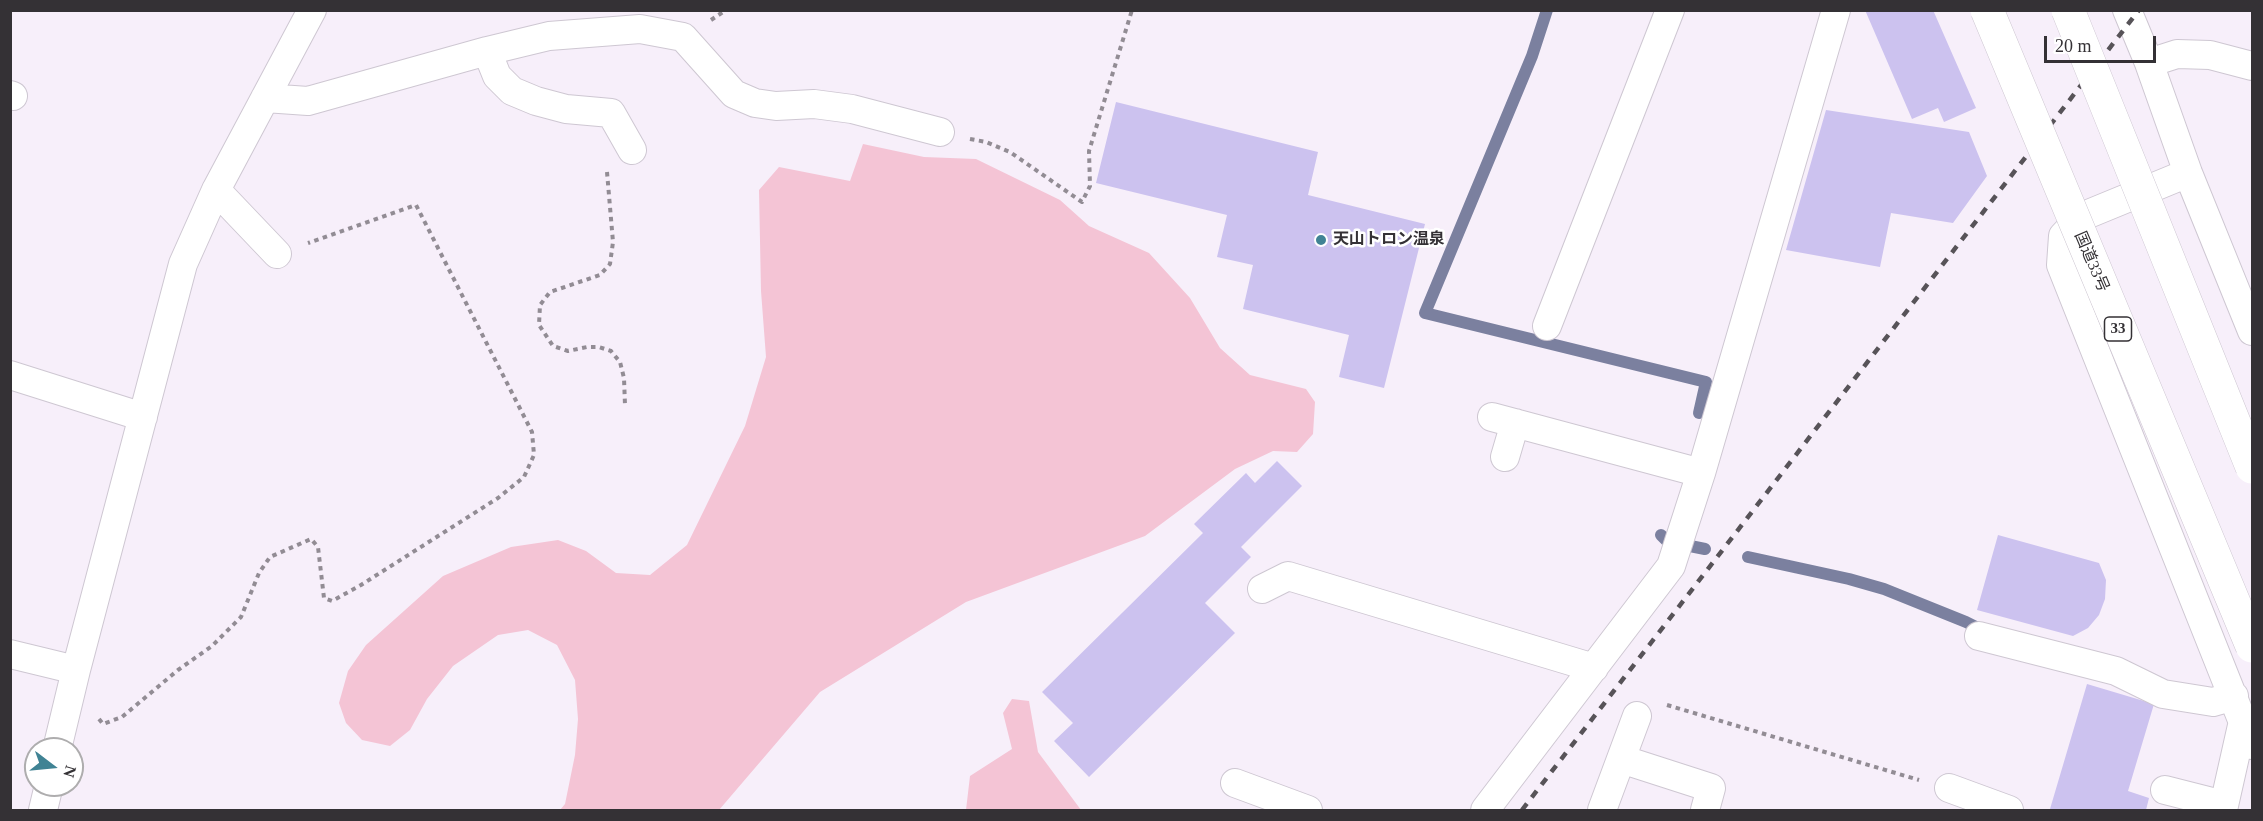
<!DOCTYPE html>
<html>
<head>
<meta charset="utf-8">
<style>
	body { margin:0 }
	#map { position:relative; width:2263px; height:821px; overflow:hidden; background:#f7effa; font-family:"Times New Roman",serif }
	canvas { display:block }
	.frame { position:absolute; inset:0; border:12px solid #343135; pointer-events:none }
	.north { position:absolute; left:24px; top:737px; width:60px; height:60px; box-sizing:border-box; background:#fff; border:2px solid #aeadae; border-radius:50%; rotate:106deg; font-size:16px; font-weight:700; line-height:24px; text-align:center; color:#343135 }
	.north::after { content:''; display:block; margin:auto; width:21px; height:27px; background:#408394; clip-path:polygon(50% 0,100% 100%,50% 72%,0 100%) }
	.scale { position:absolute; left:2044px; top:36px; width:112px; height:27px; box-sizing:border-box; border:3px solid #343135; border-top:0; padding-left:8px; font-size:18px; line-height:21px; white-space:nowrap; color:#343135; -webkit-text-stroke:4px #fff; paint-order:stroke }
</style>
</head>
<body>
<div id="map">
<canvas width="2263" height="821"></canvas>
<div class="frame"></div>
<div class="north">N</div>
<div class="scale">20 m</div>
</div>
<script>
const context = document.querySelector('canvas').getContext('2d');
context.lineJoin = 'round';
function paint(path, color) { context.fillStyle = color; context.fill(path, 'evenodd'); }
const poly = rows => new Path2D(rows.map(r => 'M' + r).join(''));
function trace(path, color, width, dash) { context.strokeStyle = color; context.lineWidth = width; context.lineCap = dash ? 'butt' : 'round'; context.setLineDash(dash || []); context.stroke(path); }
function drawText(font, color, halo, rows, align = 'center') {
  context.font = font + ' "Times New Roman","Noto Sans JP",serif'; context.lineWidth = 5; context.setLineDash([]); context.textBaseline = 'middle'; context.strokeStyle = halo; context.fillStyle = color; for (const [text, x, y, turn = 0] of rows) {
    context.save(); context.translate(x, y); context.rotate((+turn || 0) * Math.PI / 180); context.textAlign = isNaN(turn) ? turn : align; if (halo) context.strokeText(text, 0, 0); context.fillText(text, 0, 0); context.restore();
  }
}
paint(poly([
	[863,144,924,157,976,159,1060,200,1089,226,1149,253,1190,298,1220,348,1250,375,1306,389,1315,402,1313,434,1297,452,1273,451,1235,469,1145,536,966,602,820,692,719,810,560,810,565,804,575,755,578,719,575,680,557,645,528,630,498,635,453,666,427,699,410,730,390,746,362,740,346,723,339,703,348,671,366,645,443,576,511,547,558,540,586,551,616,573,650,575,687,545,745,426,766,357,761,291,759,190,779,167,850,181],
	[1012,699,1029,701,1038,752,1081,810,966,810,970,776,1012,749,1003,713]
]), '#f4c4d5');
trace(poly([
	[1547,10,1532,56,1425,313,1706,382,1699,413],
	[1661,535,1666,540],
	[1690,546,1705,549],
	[1748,557,1849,579,1884,589,1966,622,1984,631]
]), '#7b809f', 12);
paint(poly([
	[1865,10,1933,10,1976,108,1944,122,1938,108,1912,119],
	[1116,102,1318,152,1308,195,1425,224,1384,388,1339,377,1349,335,1243,309,1253,265,1217,257,1227,215,1096,183],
	[1826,110,1969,132,1987,176,1953,223,1891,213,1880,267,1786,250],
	[1277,461,1302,486,1241,547,1251,557,1205,603,1235,633,1089,777,1054,741,1073,723,1042,692,1203,533,1194,524,1246,473,1255,483],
	[1998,535,2099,563,2106,580,2105,599,2099,615,2088,628,2073,636,1977,610],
	[2087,684,2154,704,2128,791,2149,798,2146,810,2050,809]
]), '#ccc2ef');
const street = poly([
	[2127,10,2149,63,2188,173,2252,331],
	[487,51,497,76,512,91,536,101,566,109,611,113,632,150],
	[2149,63,2177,54,2210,55,2252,66],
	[10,95,13,96],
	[265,98,308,101,487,51,549,36,640,29,683,37,734,94,755,103,776,106,814,104,852,109,940,132],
	[2188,173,2081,217,2063,236,2061,265,2252,745],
	[216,190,277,254],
	[1547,326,1670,10],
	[10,375,143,417],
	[1492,417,1701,473],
	[1505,457,1515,423],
	[1262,589,1288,576,1594,668],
	[1979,636,2116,671,2163,694,2213,702,2234,696],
	[10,654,76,670],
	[57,749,76,670,183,264,216,190,312,10],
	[1621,759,1711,788,1705,810],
	[1235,783,1308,810],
	[1949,788,2009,810],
	[2165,790,2224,805],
	[43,810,49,785],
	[1485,810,1671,566,1701,473,1836,10],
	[1602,810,1637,716],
	[2223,810,2243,721]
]);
trace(street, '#cec7d2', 30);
trace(poly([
	[711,20,726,10],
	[970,139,986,142,1010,152,1082,202,1090,186,1089,151,1132,10],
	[607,172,613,242,610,264,600,275,550,292,540,305,539,325,553,346,568,351,587,347,599,347,611,351,620,362,624,378,625,405],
	[1667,705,1919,780],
	[99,719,103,724,122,717,178,670,212,646,241,617,259,573,270,557,311,539,318,547,324,598,332,601,361,585,498,498,524,477,534,455,532,432,416,205,308,243]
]), '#928c94', 4, [4.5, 4.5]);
trace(street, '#fff', 28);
trace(poly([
	[1522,810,2139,10]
]), '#575358', 4.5, [8, 8]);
const highwayBridge = poly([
	[1987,10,2252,646],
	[2068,10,2252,467]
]);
trace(highwayBridge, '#cec7d2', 34, []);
trace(highwayBridge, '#fff', 33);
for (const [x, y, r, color] of [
	[1321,240,6,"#408394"]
]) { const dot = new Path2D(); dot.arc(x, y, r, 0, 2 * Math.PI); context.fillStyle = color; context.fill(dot); trace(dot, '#fff', 2); }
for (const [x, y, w] of [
	[2118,329,27]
]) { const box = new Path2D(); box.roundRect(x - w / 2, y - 12, w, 24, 4.5); context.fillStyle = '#fff'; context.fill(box); trace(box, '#343135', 1.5); }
drawText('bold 15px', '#343135', null, [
	["33",2118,329]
]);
drawText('bold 16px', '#343135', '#fff', [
	["天山トロン温泉",1333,240]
], 'left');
drawText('16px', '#343135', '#fff', [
	["国道33号",2091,262,67]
]);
</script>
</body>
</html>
